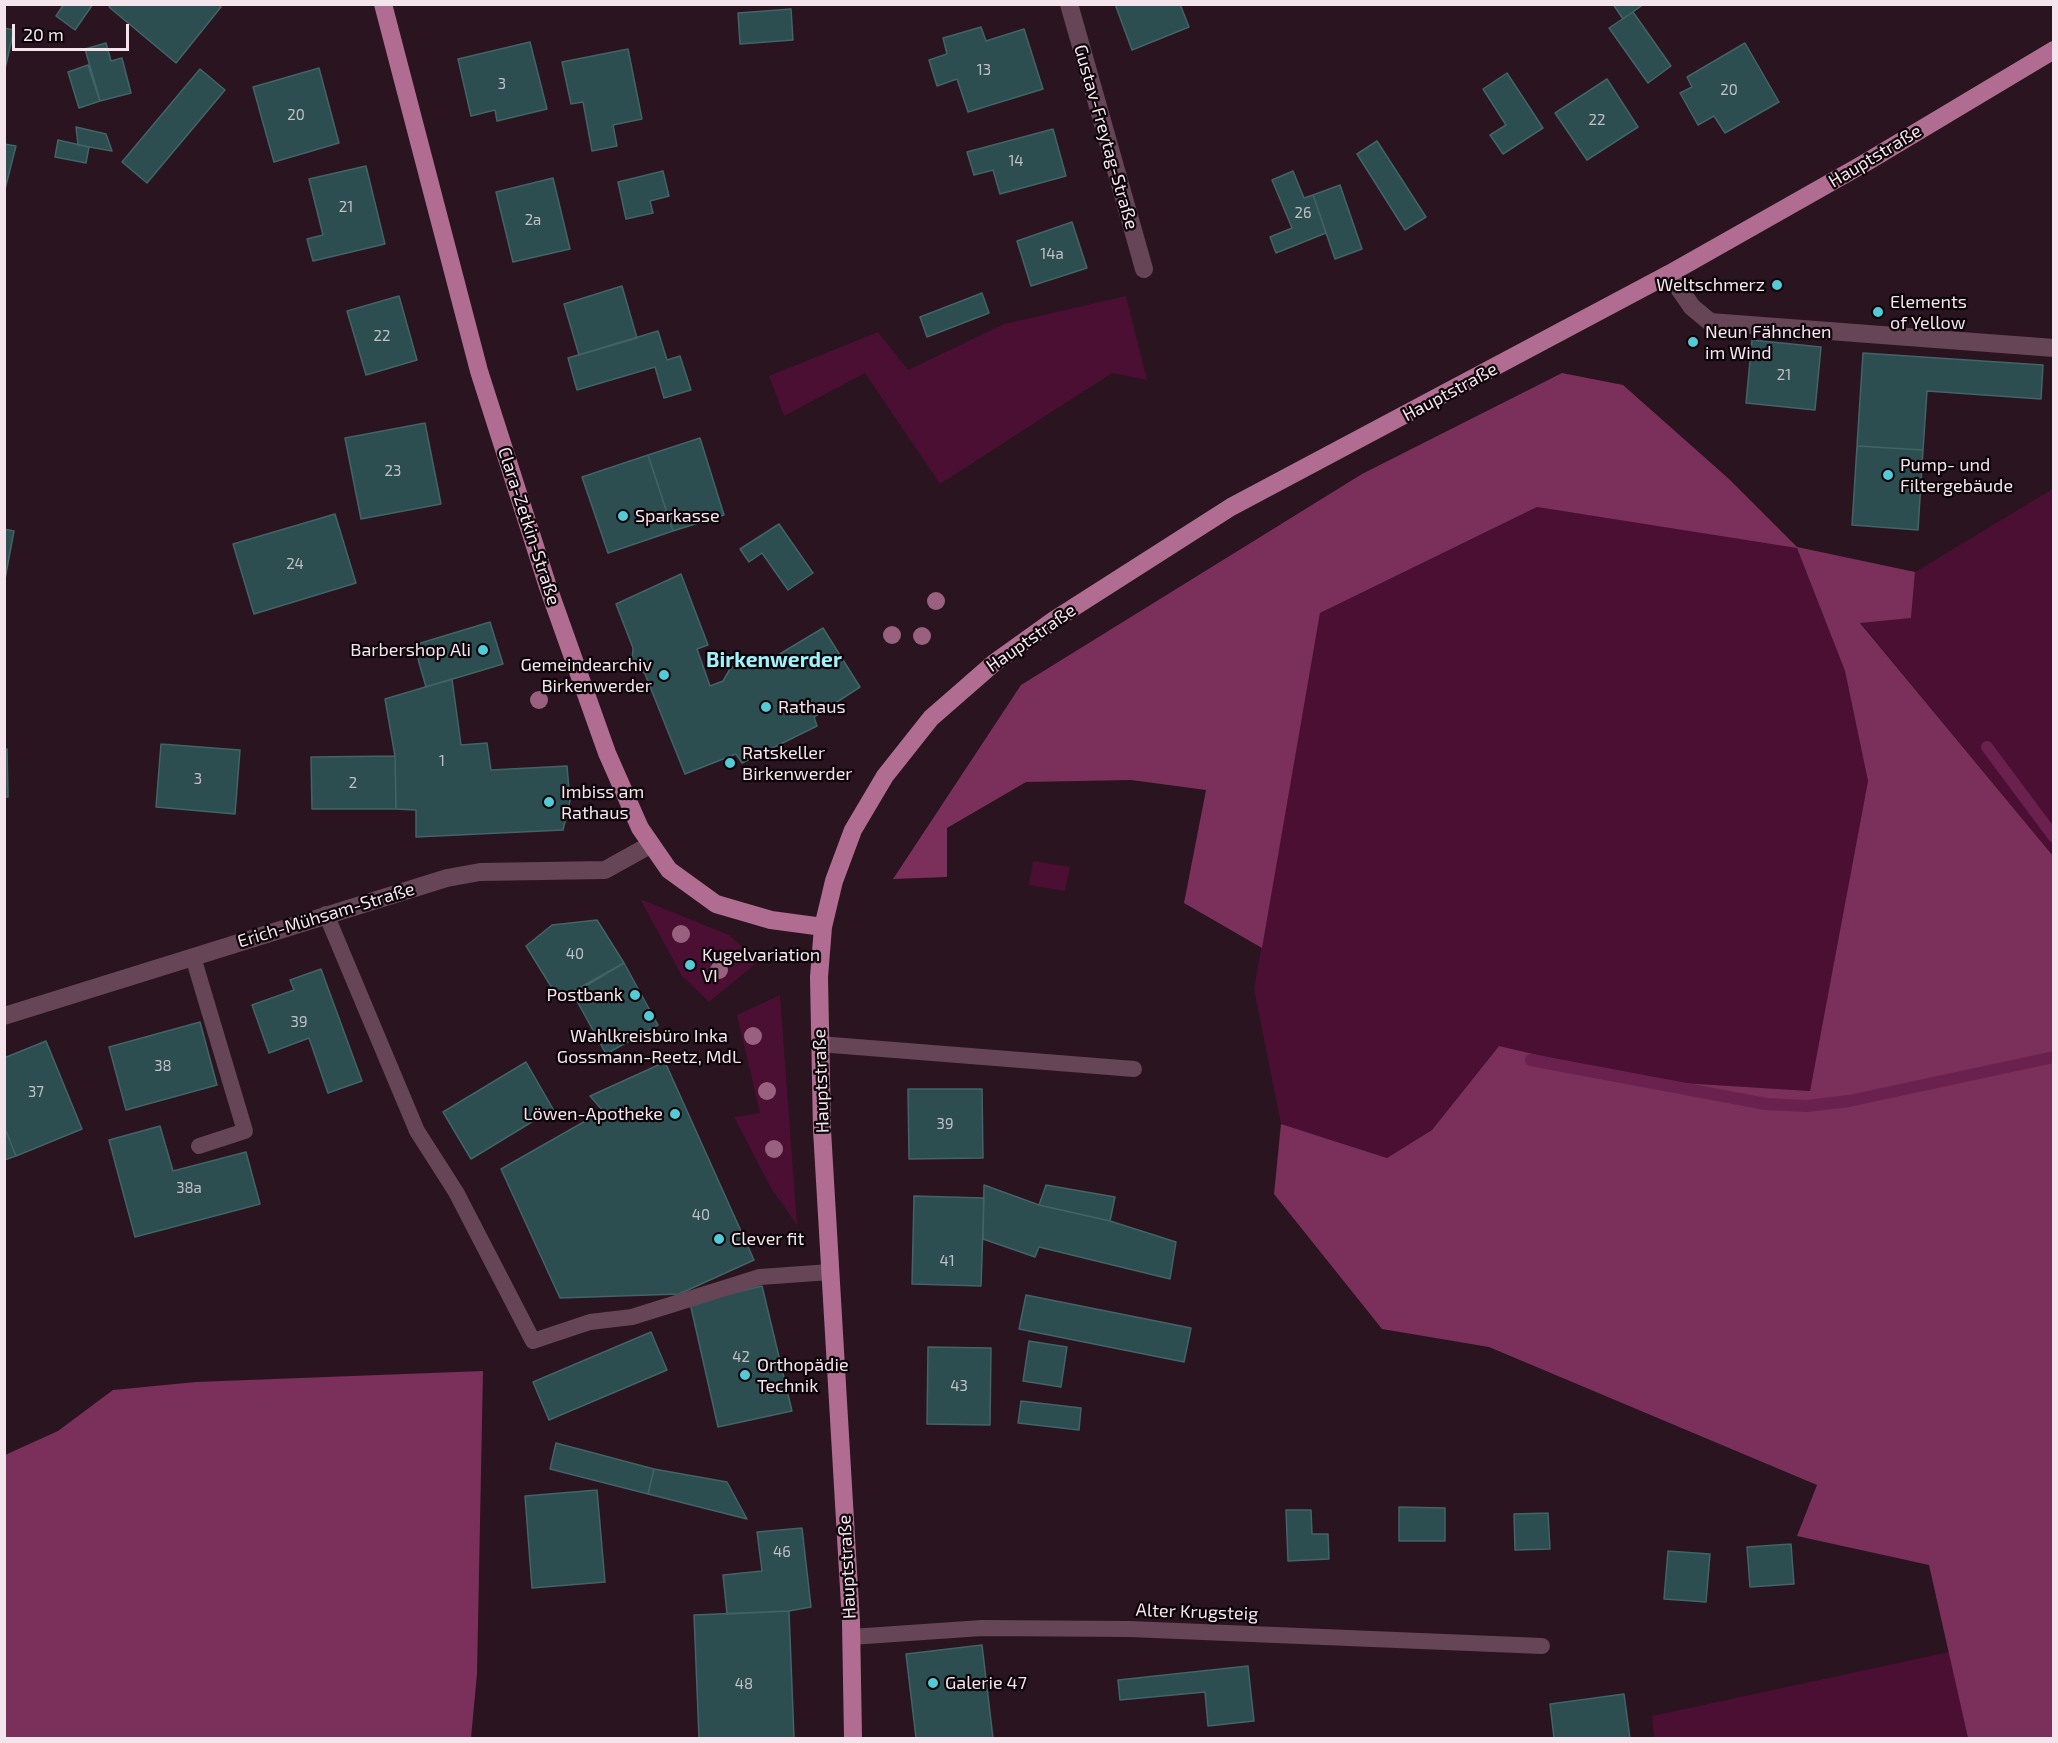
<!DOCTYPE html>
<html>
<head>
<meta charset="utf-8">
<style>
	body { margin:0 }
	#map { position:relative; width:2058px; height:1743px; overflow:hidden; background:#29141f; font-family:"Exo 2",sans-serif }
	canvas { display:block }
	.frame { position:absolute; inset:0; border:6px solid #f4e4ec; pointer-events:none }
	.scale { position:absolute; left:12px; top:24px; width:117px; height:27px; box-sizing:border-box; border:3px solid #f4e4ec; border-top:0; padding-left:8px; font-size:18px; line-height:21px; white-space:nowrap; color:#f4e4ec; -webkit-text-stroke:4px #0c0408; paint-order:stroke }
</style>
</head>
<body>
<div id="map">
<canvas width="2058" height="1743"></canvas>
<div class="frame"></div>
<div class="scale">20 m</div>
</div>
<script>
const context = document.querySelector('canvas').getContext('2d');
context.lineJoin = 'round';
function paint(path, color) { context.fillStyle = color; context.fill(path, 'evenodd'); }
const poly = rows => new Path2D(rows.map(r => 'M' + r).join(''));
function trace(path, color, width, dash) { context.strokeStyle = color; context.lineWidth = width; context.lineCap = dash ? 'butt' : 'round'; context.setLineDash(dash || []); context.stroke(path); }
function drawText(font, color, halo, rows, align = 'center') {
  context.font = font + ' "Exo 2",sans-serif'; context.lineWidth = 4.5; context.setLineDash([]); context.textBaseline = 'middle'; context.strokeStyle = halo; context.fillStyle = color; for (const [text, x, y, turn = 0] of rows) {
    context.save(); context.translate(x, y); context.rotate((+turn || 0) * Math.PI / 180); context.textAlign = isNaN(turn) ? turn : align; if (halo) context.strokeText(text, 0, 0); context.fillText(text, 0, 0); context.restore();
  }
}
paint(poly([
	[1126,296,1147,380,1112,373,940,484,865,373,784,416,769,376,878,332,908,370,1004,324],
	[2051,490,2053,490,2053,856,1860,622,1911,618,1915,572],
	[1537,507,1797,547,1845,671,1868,781,1810,1091,1650,1081,1499,1046,1432,1130,1387,1158,1281,1124,1254,989,1320,613],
	[1033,861,1070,867,1065,891,1029,885],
	[640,899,729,935,759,961,709,1002,682,976],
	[780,995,797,1225,771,1188,734,1117,760,1113,737,1015],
	[1949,1652,1968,1738,1654,1738,1652,1716]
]), '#4a0f33');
paint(poly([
	[1562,373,1623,385,1729,479,1797,547,1915,572,1911,618,1860,623,2053,856,2053,1738,1968,1738,1929,1565,1797,1536,1817,1485,1489,1347,1382,1329,1274,1194,1281,1124,1387,1158,1432,1130,1499,1046,1650,1081,1810,1091,1868,781,1845,671,1797,548,1537,507,1320,613,1262,948,1184,903,1206,790,1131,780,1026,782,947,828,947,877,893,879,1021,685,1362,474],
	[483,1371,477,1674,471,1738,5,1738,5,1455,58,1431,113,1390,196,1382]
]), '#7a305b');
trace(poly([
	[1987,747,2054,837],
	[1531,1060,1766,1104,1807,1106,1849,1101,2054,1057]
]), '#6a214d', 12);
const building = poly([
	[64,4,93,4,75,30,56,16,64,4],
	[111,4,218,4,221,7,176,63,109,7,111,4],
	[1115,4,1180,4,1189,27,1132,50,1115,4],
	[1613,4,1644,4,1623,19,1613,4],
	[791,9,793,40,740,44,738,13,791,9],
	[1633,12,1671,66,1648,83,1609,28,1633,12],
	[981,27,986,41,1024,29,1043,89,968,112,957,79,937,86,929,60,947,54,943,38,981,27],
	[4,28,14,30,4,73,4,28],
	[530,42,547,109,497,121,495,110,471,116,458,59,530,42],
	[106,43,111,61,122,58,131,93,100,101,85,49,106,43],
	[1745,43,1779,102,1725,133,1714,116,1698,125,1680,93,1692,87,1687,77,1745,43],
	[628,49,642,119,613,125,617,146,592,151,583,102,571,104,562,62,628,49],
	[88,65,100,101,79,108,68,72,88,65],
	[319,68,339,143,274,162,253,87,319,68],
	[200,69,225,90,147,183,122,162,200,69],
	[1507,73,1543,128,1503,154,1490,135,1506,125,1483,89,1507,73],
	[1607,79,1638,127,1587,160,1555,113,1607,79],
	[76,127,106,134,112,151,78,145,76,127],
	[1053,129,1066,176,1000,194,993,170,974,175,967,152,1053,129],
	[58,140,89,147,86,163,55,157,58,140],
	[1377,141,1426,217,1405,230,1357,154,1377,141],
	[4,144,16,146,4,193,4,144],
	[366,166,385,244,313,261,307,239,323,235,309,179,366,166],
	[663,171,669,196,650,201,653,213,626,219,618,182,663,171],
	[1293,171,1304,198,1313,195,1326,233,1276,253,1270,237,1292,228,1272,180,1293,171],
	[553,178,570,249,513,262,496,192,553,178],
	[1340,185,1362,249,1335,259,1313,195,1340,185],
	[1072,222,1087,268,1031,286,1017,241,1072,222],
	[622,286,637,338,579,355,564,304,622,286],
	[982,293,989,313,927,337,920,317,982,293],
	[399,296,417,360,366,375,347,311,399,296],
	[658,331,667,360,680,356,691,390,664,398,655,367,577,390,568,358,658,331],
	[1752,340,1821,347,1815,410,1746,403,1752,340],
	[1863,353,2043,365,2041,399,1927,391,1923,450,1857,446,1863,353],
	[425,423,441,504,361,519,345,438,425,423],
	[700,438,724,515,673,531,648,455,700,438],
	[1857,446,1923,450,1918,530,1852,525,1857,446],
	[648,455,673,531,608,553,582,477,648,455],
	[335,514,356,583,254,614,233,544,335,514],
	[779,524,813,573,788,590,762,553,749,562,740,549,779,524],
	[4,529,14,531,4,584,4,529],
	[681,574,708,645,697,649,710,686,723,681,730,669,743,661,768,661,823,628,860,687,814,717,817,726,742,763,736,754,685,774,645,674,632,662,633,648,616,604,681,574],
	[490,622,503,664,426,687,414,645,490,622],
	[452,679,461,745,487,743,491,770,567,766,570,801,563,830,416,837,416,810,396,809,395,756,385,699,452,679],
	[161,744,240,750,235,814,156,807,161,744],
	[4,749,7,749,8,797,4,797,4,749],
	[395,756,396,809,312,809,311,757,395,756],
	[597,920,624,963,560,1001,526,946,552,925,597,920],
	[624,963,658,1025,606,1054,572,992,624,963],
	[321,969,362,1081,328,1093,309,1038,269,1053,252,1005,294,990,290,980,321,969],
	[200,1022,217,1085,126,1110,109,1047,200,1022],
	[46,1041,82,1129,16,1156,4,1126,4,1058,46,1041],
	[526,1062,553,1109,471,1159,443,1112,526,1062],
	[665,1062,754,1260,679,1294,560,1298,501,1169,603,1111,590,1096,665,1062],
	[908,1089,982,1089,983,1158,909,1159,908,1089],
	[4,1126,16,1156,4,1160,4,1126],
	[160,1126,173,1171,246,1152,260,1204,135,1237,109,1140,160,1126],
	[984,1185,1039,1205,1110,1221,1176,1242,1170,1279,1039,1247,1035,1257,983,1239,984,1185],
	[1046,1185,1115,1197,1110,1221,1039,1205,1046,1185],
	[914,1196,984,1198,981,1286,912,1284,914,1196],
	[762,1286,792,1411,718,1427,690,1303,762,1286],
	[1026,1295,1191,1328,1184,1362,1019,1329,1026,1295],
	[651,1332,667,1370,549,1420,533,1382,651,1332],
	[1029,1341,1067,1347,1061,1387,1023,1381,1029,1341],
	[928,1347,991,1348,990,1425,927,1424,928,1347],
	[1021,1401,1081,1408,1079,1430,1018,1423,1021,1401],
	[556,1443,654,1469,648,1494,550,1469,556,1443],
	[654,1469,727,1482,747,1519,648,1494,654,1469],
	[597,1490,605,1582,532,1588,525,1496,597,1490],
	[1399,1507,1445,1508,1445,1541,1399,1541,1399,1507],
	[1286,1510,1311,1510,1312,1534,1328,1534,1329,1559,1288,1561,1286,1510],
	[1548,1513,1550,1549,1515,1550,1514,1514,1548,1513],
	[802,1528,811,1607,789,1611,727,1614,723,1575,762,1571,757,1532,802,1528],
	[1791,1544,1794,1584,1750,1587,1747,1547,1791,1544],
	[1668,1551,1710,1554,1706,1602,1664,1599,1668,1551],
	[789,1611,794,1738,699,1738,694,1615,789,1611],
	[982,1645,993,1738,916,1738,906,1654,982,1645],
	[1248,1666,1254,1721,1208,1726,1205,1692,1120,1700,1118,1680,1248,1666],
	[1624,1694,1630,1738,1554,1738,1550,1704,1624,1694]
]);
paint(building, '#2d4e51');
trace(building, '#426467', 1.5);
trace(poly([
	[326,914,417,1131,456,1192,533,1341,590,1322,632,1317,760,1277,830,1272],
	[193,957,245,1131,199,1146],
	[819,1044,1134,1069],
	[851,1637,982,1628,1130,1629,1542,1646]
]), '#664556', 16);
trace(poly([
	[1069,4,1144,269],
	[1669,274,1692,307,1710,322,2054,348],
	[4,1016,447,878,480,872,605,870,650,845]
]), '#664556', 18);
trace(poly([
	[383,4,479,371,548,587,607,753,640,828,669,870,716,904,771,920,823,927],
	[853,1738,851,1622,822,1130,819,977,823,927,834,881,853,830,885,776,931,718,994,663,1054,620,1231,507,1669,274,1865,163,2054,50]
]), '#b16d91', 18);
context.fillStyle = '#9a607f';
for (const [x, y] of [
	[936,601],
	[892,635],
	[922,636],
	[539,700],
	[681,934],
	[719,970],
	[753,1036],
	[767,1091],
	[774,1149]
]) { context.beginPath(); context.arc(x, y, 9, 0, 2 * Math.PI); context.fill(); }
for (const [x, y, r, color] of [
	[1777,285,6,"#52cbd7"],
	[1878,312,6,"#52cbd7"],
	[1693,342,6,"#52cbd7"],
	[1888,475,6,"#52cbd7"],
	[623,516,6,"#52cbd7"],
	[483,650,6,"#52cbd7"],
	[664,675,6,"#52cbd7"],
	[766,707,6,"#52cbd7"],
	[730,763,6,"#52cbd7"],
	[549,802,6,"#52cbd7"],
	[690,965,6,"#52cbd7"],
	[635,995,6,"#52cbd7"],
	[649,1016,6,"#52cbd7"],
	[675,1114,6,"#52cbd7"],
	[719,1239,6,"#52cbd7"],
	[745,1375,6,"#52cbd7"],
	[933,1683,6,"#52cbd7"]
]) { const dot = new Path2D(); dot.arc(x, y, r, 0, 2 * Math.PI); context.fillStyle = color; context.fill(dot); trace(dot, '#0c0408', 2); }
drawText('15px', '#c2bec5', null, [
	["13",984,70],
	["3",502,84],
	["20",1729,90],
	["20",296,115],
	["22",1597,120],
	["14",1016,161],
	["21",346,207],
	["26",1303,213],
	["2a",533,220],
	["14a",1052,254],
	["22",382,336],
	["21",1784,375],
	["23",393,471],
	["24",295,564],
	["1",442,761],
	["3",198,779],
	["2",353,783],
	["40",575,954],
	["39",299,1022],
	["38",163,1066],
	["37",36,1092],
	["39",945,1124],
	["38a",189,1188],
	["40",701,1215],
	["41",947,1261],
	["42",741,1357],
	["43",959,1386],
	["46",782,1552],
	["48",744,1684]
]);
drawText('18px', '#f4e4ec', '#0c0408', [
	["Gustav-Freytag-Straße",1106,137,74],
	["Hauptstraße",1875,156,-31],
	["Hauptstraße",1450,392,-28],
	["Clara-Zetkin-Straße",529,526,72],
	["Hauptstraße",1031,638,-35],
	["Erich-Mühsam-Straße",326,915,-17],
	["Hauptstraße",821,1081,-92],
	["Hauptstraße",847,1567,-93],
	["Alter Krugsteig",1197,1612,2]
]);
drawText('18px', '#f4e4ec', '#0c0408', [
	["Weltschmerz",1765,285,"right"],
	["Elements",1890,302],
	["of Yellow",1890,323],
	["Neun Fähnchen",1705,332],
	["im Wind",1705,353],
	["Pump- und",1900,465],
	["Filtergebäude",1900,486],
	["Sparkasse",635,516],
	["Barbershop Ali",471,650,"right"],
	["Gemeindearchiv",652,665,"right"],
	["Birkenwerder",652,686,"right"],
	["Rathaus",778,707],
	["Ratskeller",742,753],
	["Birkenwerder",742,774],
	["Imbiss am",561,792],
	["Rathaus",561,813],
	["Kugelvariation",702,955],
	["VI",702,976],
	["Postbank",623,995,"right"],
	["Wahlkreisbüro Inka",649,1036,"center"],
	["Gossmann-Reetz, MdL",649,1057,"center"],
	["Löwen-Apotheke",663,1114,"right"],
	["Clever fit",731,1239],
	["Orthopädie",757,1365],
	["Technik",757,1386],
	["Galerie 47",945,1683]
], 'left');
drawText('bold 21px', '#a1f3fb', '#0c0408', [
	["Birkenwerder",774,660]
]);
</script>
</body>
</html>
